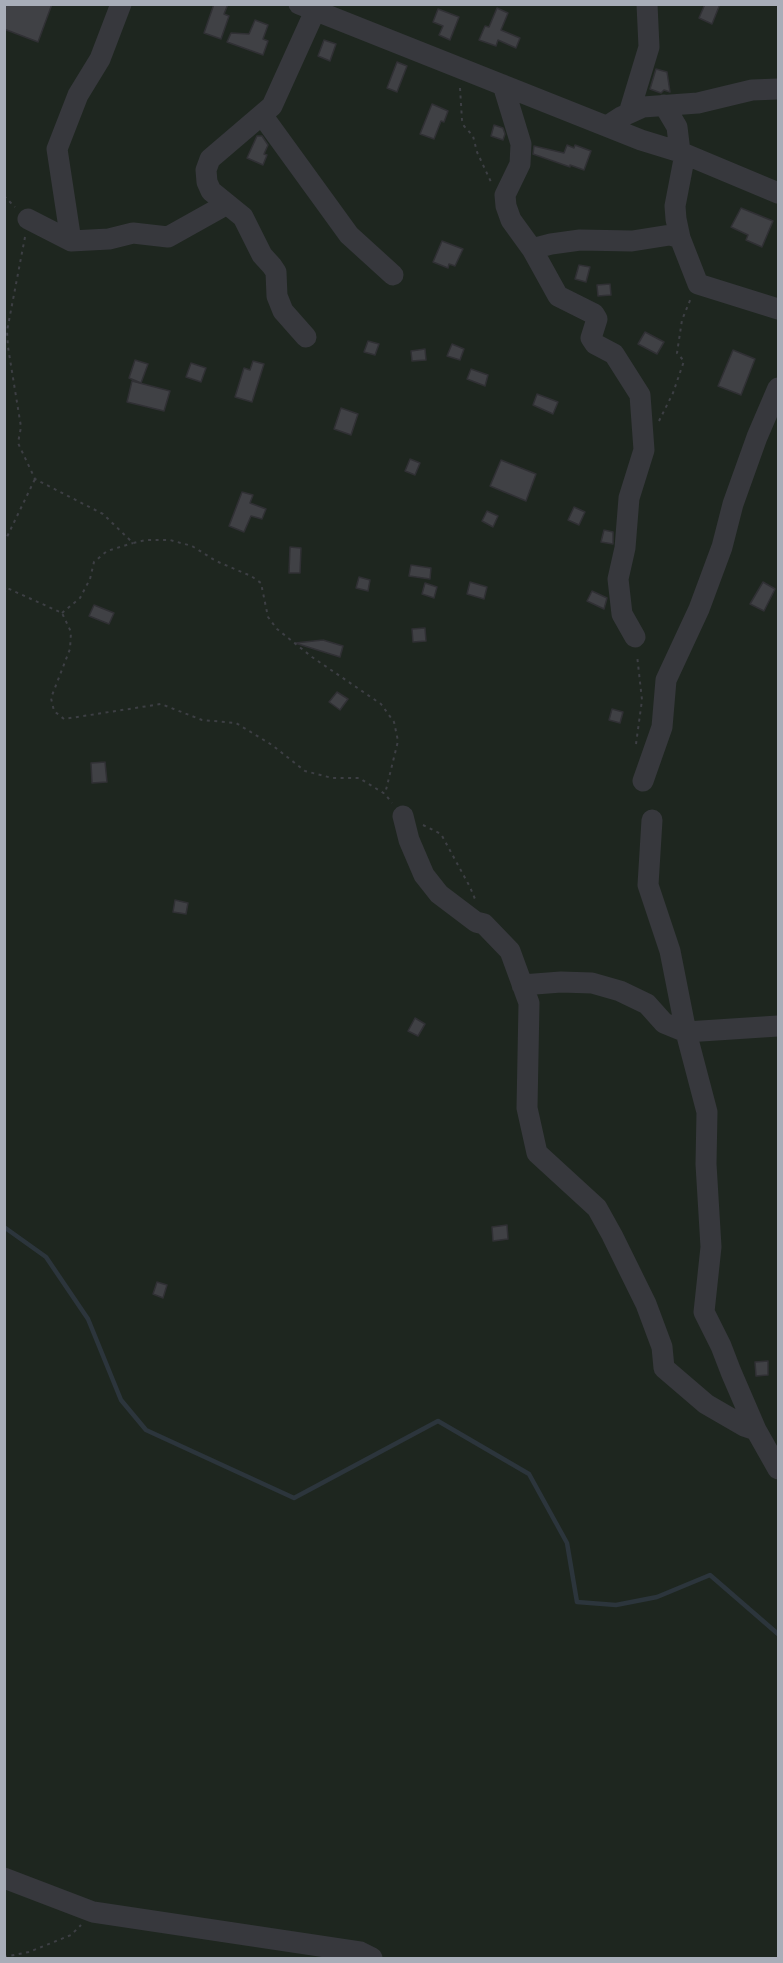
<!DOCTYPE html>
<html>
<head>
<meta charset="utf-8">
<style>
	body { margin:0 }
	#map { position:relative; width:783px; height:1963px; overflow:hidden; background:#161618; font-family:"DejaVu Sans",sans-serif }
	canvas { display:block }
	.frame { position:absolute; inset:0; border:6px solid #a8adb8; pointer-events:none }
</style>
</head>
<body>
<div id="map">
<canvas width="783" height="1963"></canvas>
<div class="frame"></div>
</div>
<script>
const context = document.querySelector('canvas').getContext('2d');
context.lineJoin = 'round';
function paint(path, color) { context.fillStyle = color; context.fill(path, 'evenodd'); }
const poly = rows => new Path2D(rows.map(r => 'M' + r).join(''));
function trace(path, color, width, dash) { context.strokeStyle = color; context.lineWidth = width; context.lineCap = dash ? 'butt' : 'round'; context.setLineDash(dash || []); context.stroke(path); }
paint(poly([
	[5,5,778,5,778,1958,5,1958]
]), '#1e261f');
trace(poly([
	[4,1227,46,1257,88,1319,121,1400,146,1430,294,1498,438,1421,529,1474,567,1543,577,1602,616,1605,657,1597,710,1575,778,1634]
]), '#2c353c', 4.5);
const building = poly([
	[4,4,52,4,38,42,4,29,4,4],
	[214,4,228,4,224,14,229,16,221,39,204,33,214,4],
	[705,4,720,4,712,24,699,18,705,4],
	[497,8,508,13,501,30,520,38,516,48,498,40,496,46,479,40,485,26,489,27,497,8],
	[438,9,459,17,450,40,439,35,443,26,433,22,438,9],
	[255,20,268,25,263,39,268,41,263,55,227,42,231,33,249,34,255,20],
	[324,40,336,44,330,61,318,56,324,40],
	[397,62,407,66,397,92,387,88,397,62],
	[656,69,667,72,670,92,664,90,661,93,650,89,656,69],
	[432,104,448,111,444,122,441,121,434,139,420,134,432,104],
	[494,125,503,128,505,134,503,140,491,136,494,125],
	[257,136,262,136,268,145,264,154,267,155,263,165,247,158,257,136],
	[567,145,574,148,575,145,591,151,584,170,570,165,570,167,533,154,534,146,564,153,567,145],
	[741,208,773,221,762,247,746,240,748,235,731,227,741,208],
	[442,241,463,249,455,266,449,264,448,268,433,262,442,241],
	[579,265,590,267,586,282,575,279,579,265],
	[610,284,611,295,598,296,597,285,610,284],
	[645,332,664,342,657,354,638,344,645,332],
	[368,341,379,344,375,355,364,352,368,341],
	[452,344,464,349,460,360,447,356,452,344],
	[425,349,426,360,412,361,411,351,425,349],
	[733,350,755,359,741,395,718,386,733,350],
	[135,360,148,364,141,383,129,378,135,360],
	[253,361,264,364,252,402,235,397,244,368,250,370,253,361],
	[191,363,206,368,201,382,186,377,191,363],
	[471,369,488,375,485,386,467,379,471,369],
	[132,381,170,391,164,411,127,402,132,381],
	[537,394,558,402,553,414,533,405,537,394],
	[341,408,358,414,351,435,334,429,341,408],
	[410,459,420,463,415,475,405,471,410,459],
	[501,460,536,474,526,501,490,486,501,460],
	[242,492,253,495,250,503,266,509,262,519,251,516,244,532,229,526,242,492],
	[574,507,585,512,579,525,568,520,574,507],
	[487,511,498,516,493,527,482,521,487,511],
	[604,530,613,532,613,544,601,542,604,530],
	[290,547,301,548,300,573,289,573,290,547],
	[411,565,431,568,430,579,409,576,411,565],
	[359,577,370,580,368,591,356,588,359,577],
	[470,582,487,587,484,599,467,594,470,582],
	[763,582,775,589,764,611,750,604,763,582],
	[425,583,437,587,434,598,422,594,425,583],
	[592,591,607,598,604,609,587,601,592,591],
	[94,605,114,613,109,624,89,616,94,605],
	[425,628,426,641,413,642,412,629,425,628],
	[323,640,343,646,340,657,295,643,323,640],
	[337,692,348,699,340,710,329,702,337,692],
	[612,709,623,712,620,723,609,720,612,709],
	[105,762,107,782,92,783,91,763,105,762],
	[175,900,188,903,186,914,173,912,175,900],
	[415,1018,425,1024,418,1036,408,1031,415,1018],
	[507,1225,508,1239,493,1241,492,1227,507,1225],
	[157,1282,167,1285,163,1298,153,1294,157,1282],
	[768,1361,768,1375,756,1376,755,1362,768,1361]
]);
paint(building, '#404145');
trace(building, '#303034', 1.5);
trace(poly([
	[460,88,462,120,464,126,473,136,477,152,491,182],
	[4,196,15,207],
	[25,237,7,331,8,347,21,427,18,443,35,479,103,514,133,543,146,540,170,540,192,546,216,561,251,576,261,583,268,617,277,629,312,657,381,704,394,722,398,741,385,794],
	[659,421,673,393,684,361,677,353,682,320,691,298],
	[4,543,35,479],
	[4,581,7,588],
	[4,593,7,588,62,613,71,632,70,649,51,698,54,711,64,719,161,704,202,720,236,723,272,745,305,771,332,778,359,778,385,794,392,803],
	[62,613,80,598,90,579,94,562,107,551,133,543],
	[636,744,642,700,637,655],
	[423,825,441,834,470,887,475,899],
	[4,1957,29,1952,71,1935,81,1925]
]), '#3d3f44', 2, [3, 4.5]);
trace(poly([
	[299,4,641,140,680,152,778,193],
	[503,85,521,144,520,164,505,195,506,206,511,220,532,249,558,296,594,314,597,319,591,338,595,344,614,354,640,395,644,450,629,498,625,548,618,579,622,614,635,637],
	[664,105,677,127,680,152],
	[629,113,649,47,647,4],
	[262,115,349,235,393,275],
	[607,126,621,117,643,107,698,103,752,90,778,89],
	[28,219,71,241,109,239,133,233,168,237,227,204],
	[680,238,676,219,675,206,685,154],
	[71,241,57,149,78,95,100,59,121,4],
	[532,249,551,244,580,240,632,241,670,235,680,238,698,284,778,309],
	[306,337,283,311,277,296,276,272,272,266,262,255,243,217,211,191,207,182,206,170,210,159,272,106,315,11],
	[643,781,662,727,666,680,699,609,722,547,733,504,757,437,778,388],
	[403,816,409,840,424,875,439,894,476,922,484,924,510,951,529,1003,527,1108,537,1153,597,1208,612,1235,646,1304,662,1347,664,1368,706,1404,744,1426,756,1430,778,1469],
	[652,820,648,885,670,951,686,1032,707,1112,706,1164,711,1247,704,1312,721,1346,731,1372,756,1430],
	[522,985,561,982,592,983,620,991,647,1004,664,1023,686,1032,778,1026],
	[4,1878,93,1912,360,1952,372,1958]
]), '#37383d', 21);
</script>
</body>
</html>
